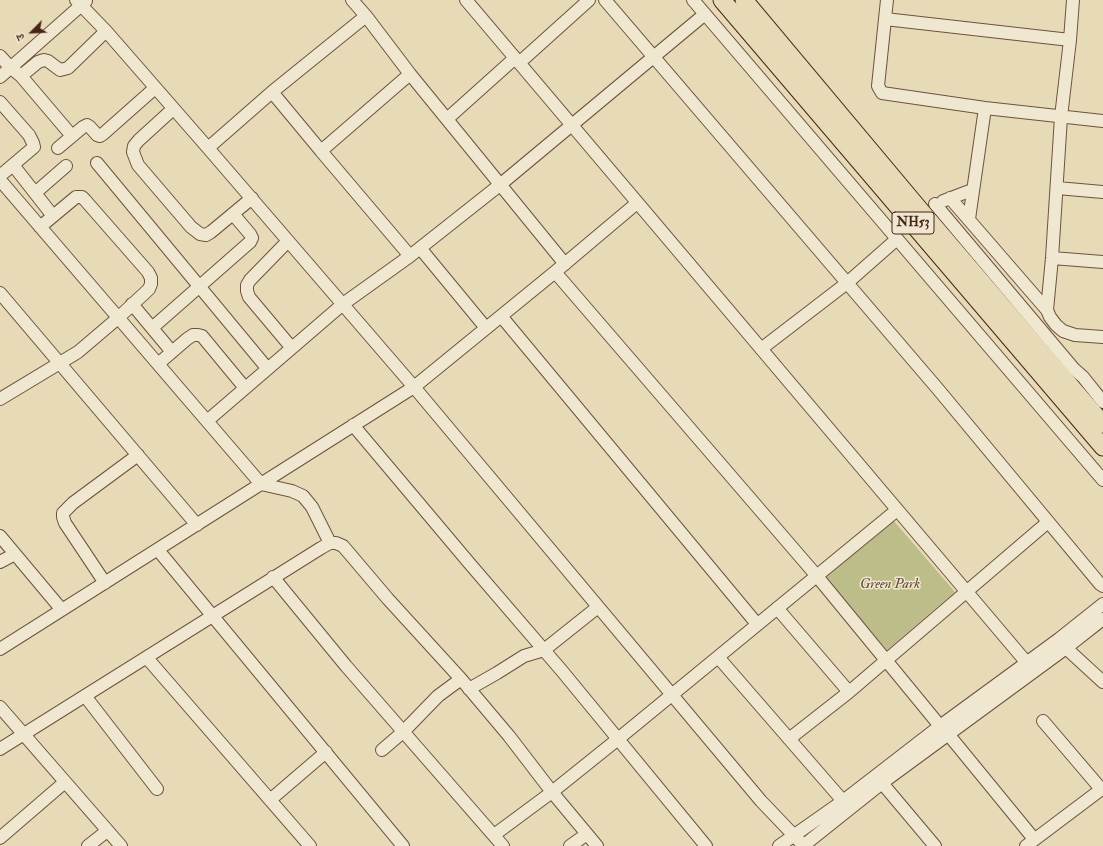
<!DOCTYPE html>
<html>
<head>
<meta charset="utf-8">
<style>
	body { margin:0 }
	#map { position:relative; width:1103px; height:846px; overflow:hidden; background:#e7dab6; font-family:"IM FELL Double Pica","Noto Serif Devanagari",serif }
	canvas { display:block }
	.north { position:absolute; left:12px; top:12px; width:40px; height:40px; -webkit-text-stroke:3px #efe7d0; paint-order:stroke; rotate:246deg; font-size:11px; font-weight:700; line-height:16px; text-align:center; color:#462417 }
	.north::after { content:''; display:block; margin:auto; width:14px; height:18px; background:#462417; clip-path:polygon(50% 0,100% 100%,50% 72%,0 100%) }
</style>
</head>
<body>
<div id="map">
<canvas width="1103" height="846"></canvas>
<div class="north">उ</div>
</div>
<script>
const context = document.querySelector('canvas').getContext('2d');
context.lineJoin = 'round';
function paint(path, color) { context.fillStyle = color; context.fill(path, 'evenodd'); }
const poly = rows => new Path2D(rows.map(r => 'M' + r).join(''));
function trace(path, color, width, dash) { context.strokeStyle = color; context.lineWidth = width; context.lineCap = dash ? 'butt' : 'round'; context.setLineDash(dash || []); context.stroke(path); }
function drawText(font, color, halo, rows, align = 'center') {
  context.font = font + ' "IM FELL Double Pica",serif'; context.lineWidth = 3; context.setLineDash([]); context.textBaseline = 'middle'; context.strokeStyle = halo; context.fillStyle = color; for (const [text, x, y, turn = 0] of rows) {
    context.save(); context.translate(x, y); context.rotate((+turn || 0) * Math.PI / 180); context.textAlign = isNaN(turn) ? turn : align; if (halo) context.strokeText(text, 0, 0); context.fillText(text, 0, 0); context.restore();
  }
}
paint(poly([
	[893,520,955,592,887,650,825,578]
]), '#bcbd89');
const minor = poly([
	[76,0,106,31,208,148,414,387,761,801,804,846],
	[352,0,366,16,410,74,565,264],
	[466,0,1027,663],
	[605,0,937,388,1100,584,1103,586],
	[693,0,1103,480],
	[887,0,878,86,882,93,985,108,1103,121],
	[1073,0,1070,40,1061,117,1052,258,1047,310,1050,317,1056,325,1063,331,1075,335,1103,337],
	[885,19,1070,40],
	[0,56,11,68,21,76,72,136],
	[519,63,589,0],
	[21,76,38,62,44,60,48,61,60,70,68,68,106,31],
	[0,77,86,1],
	[272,92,321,151,410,74],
	[0,102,29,135,33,143,34,147,0,176],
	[173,109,139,140,134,146,133,152,138,165,191,227,200,234,206,235,211,232,252,198],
	[447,119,515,58],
	[58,148,83,127,87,125,90,127,97,135,100,136,103,134,155,88],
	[208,148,272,92,366,16],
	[321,151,410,256],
	[97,163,267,368],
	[13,165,53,216],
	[0,180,261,484,292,491,303,496,312,507,330,543],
	[1057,188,1103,192],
	[35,193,66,166],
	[950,198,1047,310],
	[943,201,972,190],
	[935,204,1074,369],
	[969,219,985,108],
	[288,241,250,280,247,285,247,291,249,297,291,347],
	[420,248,486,328],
	[1052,258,1103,262],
	[555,272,816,575,940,726],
	[0,293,197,525],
	[132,304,172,352],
	[501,316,757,624],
	[152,328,250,242,252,238,250,234,233,214],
	[761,349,847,283,897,239],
	[158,364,187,339,193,335,198,335,202,336,245,388],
	[1066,366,1074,369,1083,377,1103,402],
	[0,399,78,352,118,318,149,289,151,284,151,278,148,272,85,200,82,197,76,197,40,227],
	[207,421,343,304,410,256,501,184,705,14],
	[353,425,470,564,562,671,706,846],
	[0,536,62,610],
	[158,550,403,846],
	[0,562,15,554],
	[273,577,346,666,503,846],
	[105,583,65,523,63,517,63,513,73,503,138,455],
	[777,608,849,692],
	[1061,642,1066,648,1103,682],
	[0,649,414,387,555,272,637,203],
	[718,657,843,801],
	[147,658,310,846],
	[469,689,497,673,524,656,544,650,598,607],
	[85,696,157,789],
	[0,707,121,846],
	[1043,721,1101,789],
	[948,734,1034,839],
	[789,739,849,692,1048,522],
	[0,749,321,548,330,543,336,543,343,546,388,599,461,679,509,736,552,792,597,846],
	[382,750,403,732,438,696,461,679],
	[882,783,935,846],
	[270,800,326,752],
	[494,835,552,792,618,739,897,510],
	[0,838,65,782],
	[88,846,107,831],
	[570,846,587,834],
	[779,846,843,801,940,726,1059,639,1103,604],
	[803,846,882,783,1066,648,1103,619],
	[1026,846,1103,788]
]);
const highway = poly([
	[722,0,1103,447],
	[744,0,920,210,1103,424]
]);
trace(minor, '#6e523f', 14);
trace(highway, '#462417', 19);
trace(minor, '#efe7d0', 12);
trace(highway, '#e7dab6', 17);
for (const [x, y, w] of [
	[913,223,42]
]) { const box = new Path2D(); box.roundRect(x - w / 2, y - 11, w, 22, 3); context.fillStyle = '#efe7d0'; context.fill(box); trace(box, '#462417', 1); }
drawText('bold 13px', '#462417', null, [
	["NH53",913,223]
]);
drawText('italic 14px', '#644a34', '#efe7d0', [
	["Green Park",890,585]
]);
</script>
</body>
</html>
